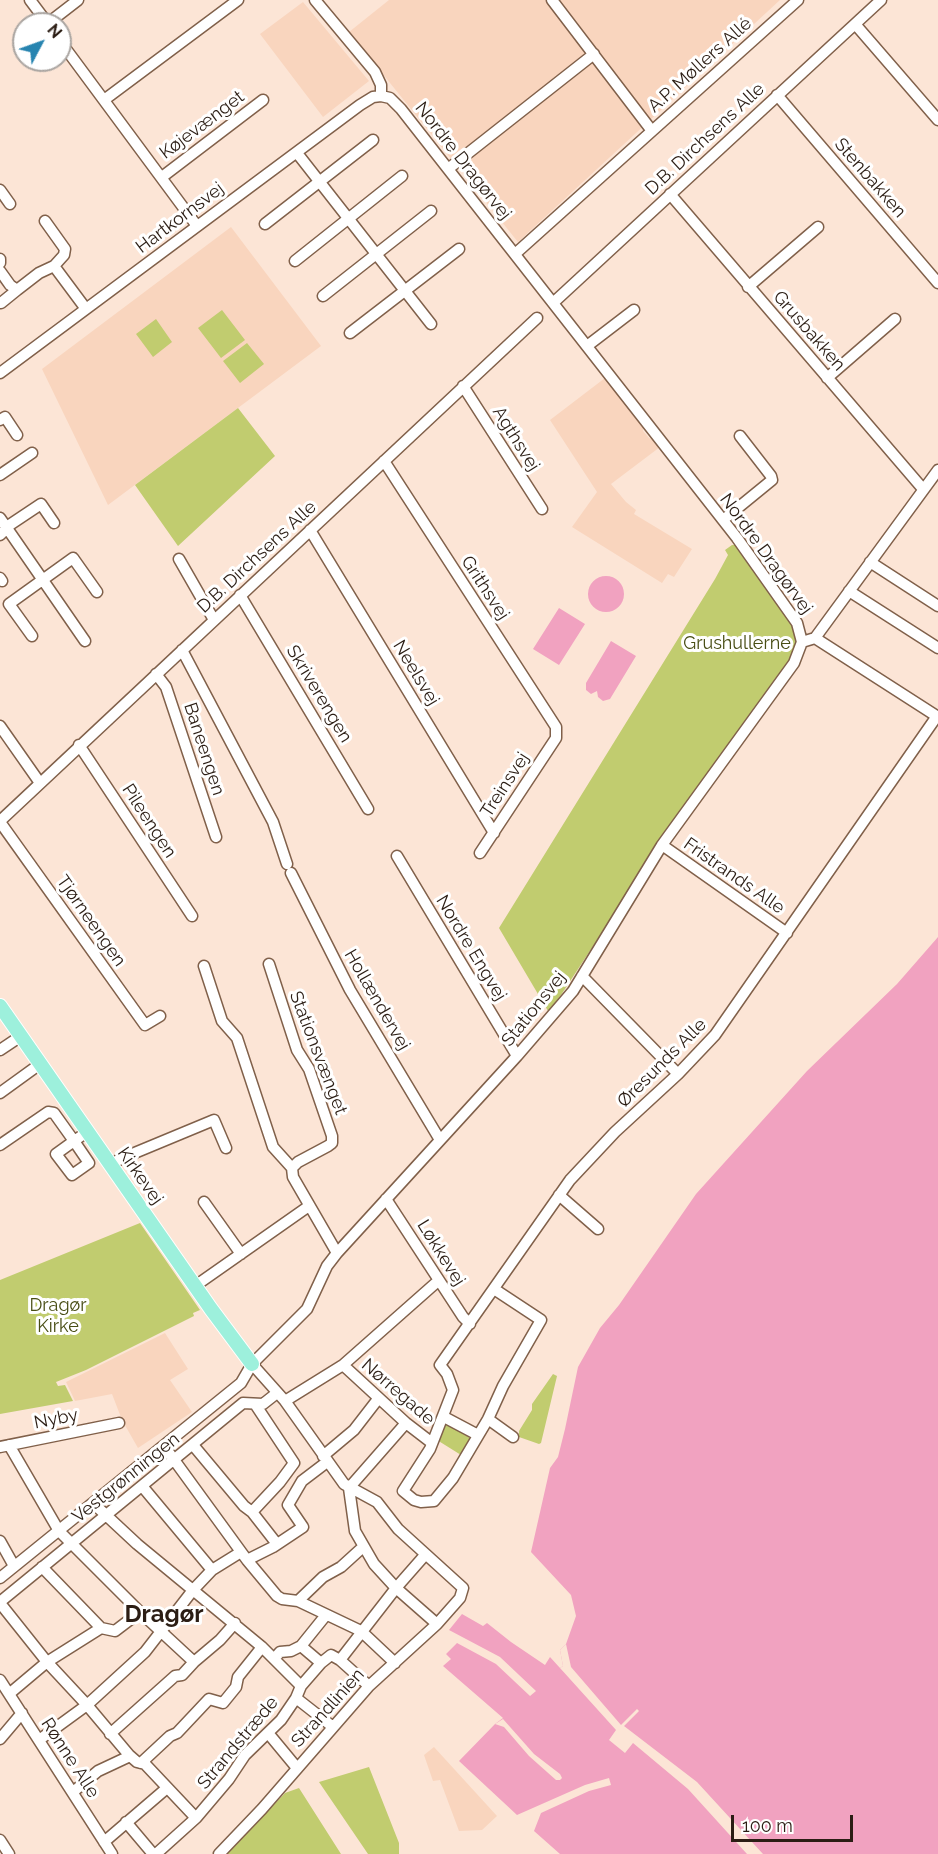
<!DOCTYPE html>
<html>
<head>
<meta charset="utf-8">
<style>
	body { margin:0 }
	#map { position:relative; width:938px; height:1854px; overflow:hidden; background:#fce5d6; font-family:Raleway,sans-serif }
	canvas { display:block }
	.north { position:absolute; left:12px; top:12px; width:60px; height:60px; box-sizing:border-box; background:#fff; border:2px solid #aaa5a1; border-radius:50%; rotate:49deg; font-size:16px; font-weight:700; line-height:24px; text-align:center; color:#2b1d14 }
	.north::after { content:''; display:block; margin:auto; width:21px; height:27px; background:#2784b0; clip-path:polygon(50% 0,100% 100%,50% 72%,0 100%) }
	.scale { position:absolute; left:731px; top:1815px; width:122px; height:27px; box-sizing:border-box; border:3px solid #2b1d14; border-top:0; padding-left:8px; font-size:18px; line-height:21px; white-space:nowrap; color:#2b1d14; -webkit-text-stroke:4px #fff; paint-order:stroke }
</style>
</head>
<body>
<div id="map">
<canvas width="938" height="1854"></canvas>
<div class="north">N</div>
<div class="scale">100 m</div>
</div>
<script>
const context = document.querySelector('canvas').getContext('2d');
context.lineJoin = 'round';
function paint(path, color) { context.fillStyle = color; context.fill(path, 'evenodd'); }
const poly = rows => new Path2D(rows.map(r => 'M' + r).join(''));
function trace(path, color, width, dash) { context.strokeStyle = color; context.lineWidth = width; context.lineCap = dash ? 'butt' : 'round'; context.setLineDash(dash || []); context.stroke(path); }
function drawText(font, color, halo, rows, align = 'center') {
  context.font = font + ' Raleway,sans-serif'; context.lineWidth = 6; context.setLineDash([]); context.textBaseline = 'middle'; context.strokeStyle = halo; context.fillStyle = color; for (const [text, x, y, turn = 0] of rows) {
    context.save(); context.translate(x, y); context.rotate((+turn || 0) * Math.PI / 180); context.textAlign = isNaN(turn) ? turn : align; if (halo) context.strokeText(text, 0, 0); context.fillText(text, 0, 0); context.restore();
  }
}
paint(poly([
	[389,0,780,0,518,242,349,32],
	[303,2,369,81,323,117,260,34],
	[231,227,321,346,108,505,42,369],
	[605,378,643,426,643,431,649,438,653,440,660,447,611,484,626,502,636,510,634,514,692,549,674,577,668,574,662,583,572,527,597,492,550,420],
	[165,1333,188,1369,170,1380,192,1412,138,1448,122,1420,112,1394,75,1401,66,1382],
	[434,1747,497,1816,482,1830,459,1831,440,1780,433,1781,424,1755]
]), '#f9d5be');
paint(poly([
	[222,310,245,340,221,358,198,328],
	[156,319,172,342,153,357,136,334],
	[247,343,264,364,240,383,223,361],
	[238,408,275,456,178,546,135,485],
	[732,545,736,545,794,624,797,643,791,659,740,728,622,902,561,995,548,1011,499,928,715,579,728,555,725,550],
	[140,1223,200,1310,193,1313,194,1316,86,1370,56,1382,58,1386,65,1385,73,1401,0,1414,0,1280],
	[553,1374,557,1376,541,1443,539,1444,519,1437,519,1431,532,1410,532,1404],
	[446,1423,470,1438,461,1455,437,1440],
	[369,1767,399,1843,399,1854,368,1854,319,1782],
	[299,1788,341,1854,227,1854,285,1793]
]), '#c1cc6f');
paint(poly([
	'588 594a18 18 0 1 1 36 0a18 18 0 1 1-36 0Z',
	[559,608,585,624,559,665,533,649],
	[611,641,636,656,610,699,603,701,598,697,597,691,591,694,586,690,586,683],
	[938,937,938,1854,560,1854,534,1831,541,1813,589,1791,611,1785,609,1778,585,1785,517,1815,459,1761,495,1724,503,1718,443,1666,451,1659,446,1654,457,1643,496,1664,530,1696,536,1691,500,1657,449,1630,462,1614,483,1626,487,1623,511,1642,545,1665,550,1657,560,1668,563,1666,560,1650,566,1644,576,1616,571,1595,531,1552,550,1468,558,1457,565,1429,578,1367,600,1328,619,1305,696,1194,807,1071,897,984]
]), '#f1a2c0');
paint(poly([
	[566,1644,571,1667,621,1725,637,1709,639,1711,624,1726,697,1782,763,1854,747,1854,688,1789,633,1743,625,1753,609,1740,616,1730,560,1668,563,1666,560,1650],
	[503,1719,534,1754,560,1774,562,1778,560,1780,556,1780,529,1756,504,1727,495,1724]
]), '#fce5d6');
const minor = poly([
	[30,0,48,24],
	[315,0,375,72,381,85,381,96],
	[552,0,652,131],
	[47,24,78,0],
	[855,24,938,120],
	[60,41,197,226],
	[777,95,938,283],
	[104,100,238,0],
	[297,153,431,324],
	[448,169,594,54],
	[162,177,263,100],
	[0,190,10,204],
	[670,194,923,489],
	[265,224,373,140],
	[515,254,798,0],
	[0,259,0,263],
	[295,261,402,176],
	[54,266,86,309],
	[0,271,10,285,17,290,39,273,54,266,64,255,65,249,45,221],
	[748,287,818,227],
	[323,296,431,211],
	[1,303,17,290],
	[553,303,881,0],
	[350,333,459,249],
	[587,346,634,310],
	[0,373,360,105,373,97,381,96,390,98,401,109,737,538,797,623,802,642,794,663,662,845,573,991,517,1056,337,1253,327,1266,307,1309,252,1364,241,1383,0,1578],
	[827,378,895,319],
	[463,386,542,509],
	[0,420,5,417,17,435],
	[384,461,556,727,556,738,480,853],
	[0,475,32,453],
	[0,518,85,641],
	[723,520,772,480,771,476,740,436],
	[310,530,494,833],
	[0,535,11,524,41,504,54,523],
	[179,559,214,620],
	[870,562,938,606],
	[0,578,2,581],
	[849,591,938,648],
	[240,595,368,809],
	[32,636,9,604,73,558,97,592],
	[815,638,938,717],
	[802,642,815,638,938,470],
	[182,650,273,822,287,864],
	[156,674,166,687,216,837],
	[0,726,40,783],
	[79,745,192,916],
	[0,821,537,318],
	[0,822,145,1025,160,1016],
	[662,845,787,933],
	[397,856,517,1056],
	[291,873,350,990,440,1140],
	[269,964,297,1050,309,1069,332,1136,332,1143,328,1146,298,1162,292,1168],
	[204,966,222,1021,237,1038,273,1147,292,1168],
	[582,976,678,1074],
	[0,1050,21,1036],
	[0,1093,40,1064],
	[74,1141,89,1163,72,1175,56,1154,74,1141],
	[0,1145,48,1112,54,1113,74,1141,87,1132],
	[111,1165,120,1159,214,1120,226,1148],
	[292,1168,293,1177,337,1253],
	[559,1195,598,1229],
	[386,1199,463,1317,470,1324],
	[204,1202,241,1254],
	[195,1286,309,1206],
	[494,1289,541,1320,503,1386,488,1419,453,1478,434,1501,421,1502,414,1500,403,1491,430,1449,453,1390,447,1374,440,1365,570,1180,615,1132,678,1074,715,1035,937,716],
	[343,1365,406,1423,432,1443],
	[285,1401,343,1365,438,1281],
	[255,1404,294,1463,280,1482,252,1512,277,1544],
	[444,1417,478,1435],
	[488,1419,513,1437],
	[9,1445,59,1531,140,1612,194,1662],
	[193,1445,244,1506,252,1512],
	[164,1446,247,1560,277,1596,282,1599,298,1601,361,1631,395,1663],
	[0,1447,119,1423],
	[323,1456,354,1430,378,1399],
	[142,1486,212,1570],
	[349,1488,355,1531,374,1564,396,1588,437,1624],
	[349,1488,406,1423],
	[93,1503,137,1544,262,1647,301,1686],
	[0,1541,14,1566],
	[247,1560,273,1547,303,1527,288,1505,302,1481,327,1462],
	[42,1567,101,1628],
	[298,1601,323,1577,341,1567,363,1547],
	[0,1602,243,1403,263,1404,277,1393],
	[0,1603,47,1662,87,1705,129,1755,137,1762,145,1764,196,1818],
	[101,1628,115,1631,140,1612],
	[301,1646,321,1663],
	[274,1659,280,1652,291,1651,301,1646,326,1615],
	[340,1660,369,1686],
	[0,1680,112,1854],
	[9,1694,47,1662,101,1628],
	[296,1698,333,1727],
	[268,1733,297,1768],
	[110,1734,175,1676,182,1675,194,1662,220,1640,235,1623],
	[0,1739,22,1713],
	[39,1740,87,1705,145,1652,193,1590,212,1570,241,1552],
	[141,1763,170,1736,177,1733,209,1699,223,1703,236,1687,238,1677,262,1647],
	[73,1792,98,1771,130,1756],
	[126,1822,153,1854],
	[0,1840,9,1854],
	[104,1842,167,1788],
	[156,1854,196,1818,229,1779,245,1755,281,1720,296,1698,301,1686,321,1663,331,1655,340,1660,396,1588,425,1555],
	[219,1854,262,1809,369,1686,437,1624,460,1598,463,1588,398,1529,377,1502,344,1484,285,1401,252,1364]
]);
const major = poly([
	[0,1006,211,1309,252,1364]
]);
trace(minor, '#80604a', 13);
trace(major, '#fff', 16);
trace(minor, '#fff', 10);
trace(major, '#9df0dc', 14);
drawText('18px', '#2b1d14', '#fff', [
	["A.P. Møllers Allé",700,65,-42],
	["Køjevænget",202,125,-37],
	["D.B. Dirchsens Alle",705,139,-43],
	["Nordre Dragørvej",463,161,52],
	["Stenbakken",870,178,49],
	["Hartkornsvej",180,218,-37],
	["Grusbakken",809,331,49],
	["Agthsvej",516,439,58],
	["Nordre Dragørvej",766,554,54],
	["D.B. Dirchsens Alle",257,557,-43],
	["Grithsvej",485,588,57],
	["Neelsvej",416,673,59],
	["Skriverengen",319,694,59],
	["Baneengen",204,749,72],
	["Treinsvej",505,785,-57],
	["Pileengen",149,821,57],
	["Fristrands Alle",734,876,35],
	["Tjørneengen",91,921,55],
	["Nordre Engvej",471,948,59],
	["Hollændervej",377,1000,60],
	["Stationsvej",534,1009,-51],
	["Stationsvænget",318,1053,69],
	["Øresunds Alle",662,1063,-45],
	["Kirkevej",140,1176,55],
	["Løkkevej",441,1253,58],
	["Nørregade",398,1392,41],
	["Nyby",56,1419,-11],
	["Vestgrønningen",126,1478,-39],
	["Strandlinien",328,1708,-48],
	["Strandstræde",238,1743,-50],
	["Rønne Alle",70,1758,57]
]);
drawText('18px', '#484d14', '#fff', [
	["Grushullerne",737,644],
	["Dragør",58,1306],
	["Kirke",58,1327]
]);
drawText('bold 24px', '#2b1d14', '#fff', [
	["Dragør",164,1615]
]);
</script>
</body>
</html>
